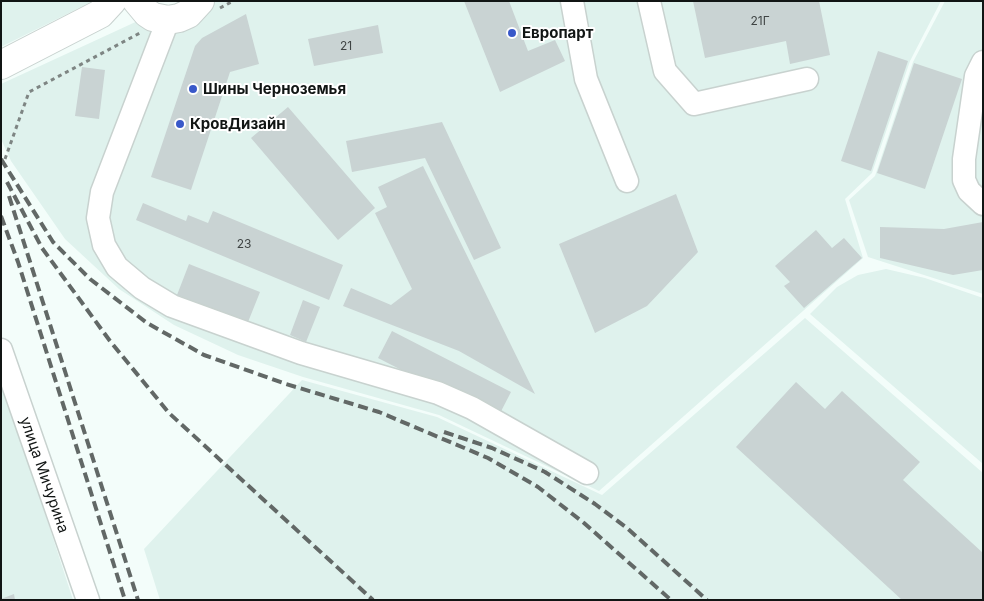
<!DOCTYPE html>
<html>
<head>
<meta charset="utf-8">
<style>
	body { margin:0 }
	#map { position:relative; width:984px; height:601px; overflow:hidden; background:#f3fdfa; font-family:Inter,sans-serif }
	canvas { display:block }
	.frame { position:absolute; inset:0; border:2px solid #111514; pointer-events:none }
</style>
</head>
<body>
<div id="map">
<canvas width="984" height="601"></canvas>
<div class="frame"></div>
</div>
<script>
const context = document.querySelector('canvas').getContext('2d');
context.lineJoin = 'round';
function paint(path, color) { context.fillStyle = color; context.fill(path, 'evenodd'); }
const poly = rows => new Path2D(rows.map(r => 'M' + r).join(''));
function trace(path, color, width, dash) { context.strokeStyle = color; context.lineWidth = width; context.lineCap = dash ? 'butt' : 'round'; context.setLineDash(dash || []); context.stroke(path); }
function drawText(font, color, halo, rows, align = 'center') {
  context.font = font + ' Inter,sans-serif'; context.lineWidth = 4; context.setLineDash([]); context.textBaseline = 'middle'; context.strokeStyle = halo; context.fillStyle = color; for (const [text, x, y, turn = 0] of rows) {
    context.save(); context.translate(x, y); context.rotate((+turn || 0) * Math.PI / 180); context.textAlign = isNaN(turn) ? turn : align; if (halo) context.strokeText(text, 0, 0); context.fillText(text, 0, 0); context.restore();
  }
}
paint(poly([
	[1,1,93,1,1,47],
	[181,1,941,1,910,61,872,173,845,199,863,258,599,491,439,415,303,377,238,355,174,325,119,289,65,239,11,161,1,139,1,84],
	[945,1,983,1,983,294,868,257,849,200,875,176,913,62],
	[886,269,925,278,983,298,983,464,810,314,837,287,858,275],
	[805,318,983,473,983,600,160,600,144,549,302,380,437,417,602,495],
	[1,377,73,600,1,600]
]), '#dff2ed');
paint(poly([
	[464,1,509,1,528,51,555,40,565,61,500,92],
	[693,1,819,1,830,55,790,64,786,41,705,58],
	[246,14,259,64,230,72,191,190,151,177,195,46,202,38],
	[378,25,383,53,314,66,308,39],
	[878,51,908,61,871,171,841,161],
	[914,63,962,79,925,189,877,173],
	[82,67,105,70,99,119,75,116],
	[288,107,375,208,338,240,251,138],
	[442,122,501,248,474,260,425,158,352,172,346,141],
	[423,166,535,394,459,351,343,306,351,288,391,305,412,289,375,213,387,207,378,187],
	[676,194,698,252,647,306,595,333,559,244],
	[143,203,186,221,188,215,208,223,213,211,343,265,329,300,136,220],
	[983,222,983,270,953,275,880,258,880,227,944,229],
	[816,230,832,248,844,238,862,258,804,308,784,286,790,282,775,266],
	[189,264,260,292,248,322,177,295],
	[303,300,320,307,306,342,290,335],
	[392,331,511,392,497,419,378,358],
	[796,382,825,409,842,391,920,462,903,480,983,553,983,600,902,600,736,447],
	[14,594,15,600,1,600,1,599]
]), '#c9d3d3');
const minor = poly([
	[572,1,586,79,627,181],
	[649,1,665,71,694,104,807,79],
	[168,20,102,192,98,218,104,245,117,267,142,288,172,306,301,353,438,393,472,408,587,473],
	[983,62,976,76,964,159,964,180,969,191,983,204],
	[1,350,88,600]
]);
const major = poly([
	[137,1,147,13,153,17,168,20,179,18,188,14,200,1],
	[1,65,100,14,112,1]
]);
trace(minor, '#c8d2cf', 25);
trace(major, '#c8d2cf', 30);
trace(poly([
	[220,8,233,1],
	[5,159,29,92,140,33]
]), '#7e8583', 3, [4, 4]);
trace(minor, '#fff', 22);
trace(major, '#fff', 28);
trace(poly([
	[1,159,53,242,90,279,147,323,204,355,286,384,379,412,488,458,538,487,584,523,671,600],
	[7,182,42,248,110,341,169,413,373,600],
	[9,196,138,600],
	[1,216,18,262,125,600],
	[444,432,492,448,545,472,595,504,627,528,707,600]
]), '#626866', 4, [10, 5]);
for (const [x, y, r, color] of [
	[512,33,5,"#3958c9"],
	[193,89,5,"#3958c9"],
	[180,124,5,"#3958c9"]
]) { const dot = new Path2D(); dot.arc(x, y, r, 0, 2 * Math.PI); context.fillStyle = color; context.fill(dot); trace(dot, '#fff', 2); }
drawText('12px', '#3f4444', null, [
	["21Г",760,21],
	["21",346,46],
	["23",244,244]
]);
drawText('bold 15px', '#111514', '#fff', [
	["Европарт",522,33],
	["Шины Черноземья",203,89],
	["КровДизайн",190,124]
], 'left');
drawText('15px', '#111514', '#fff', [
	["улица Мичурина",44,475,71]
]);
</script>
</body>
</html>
